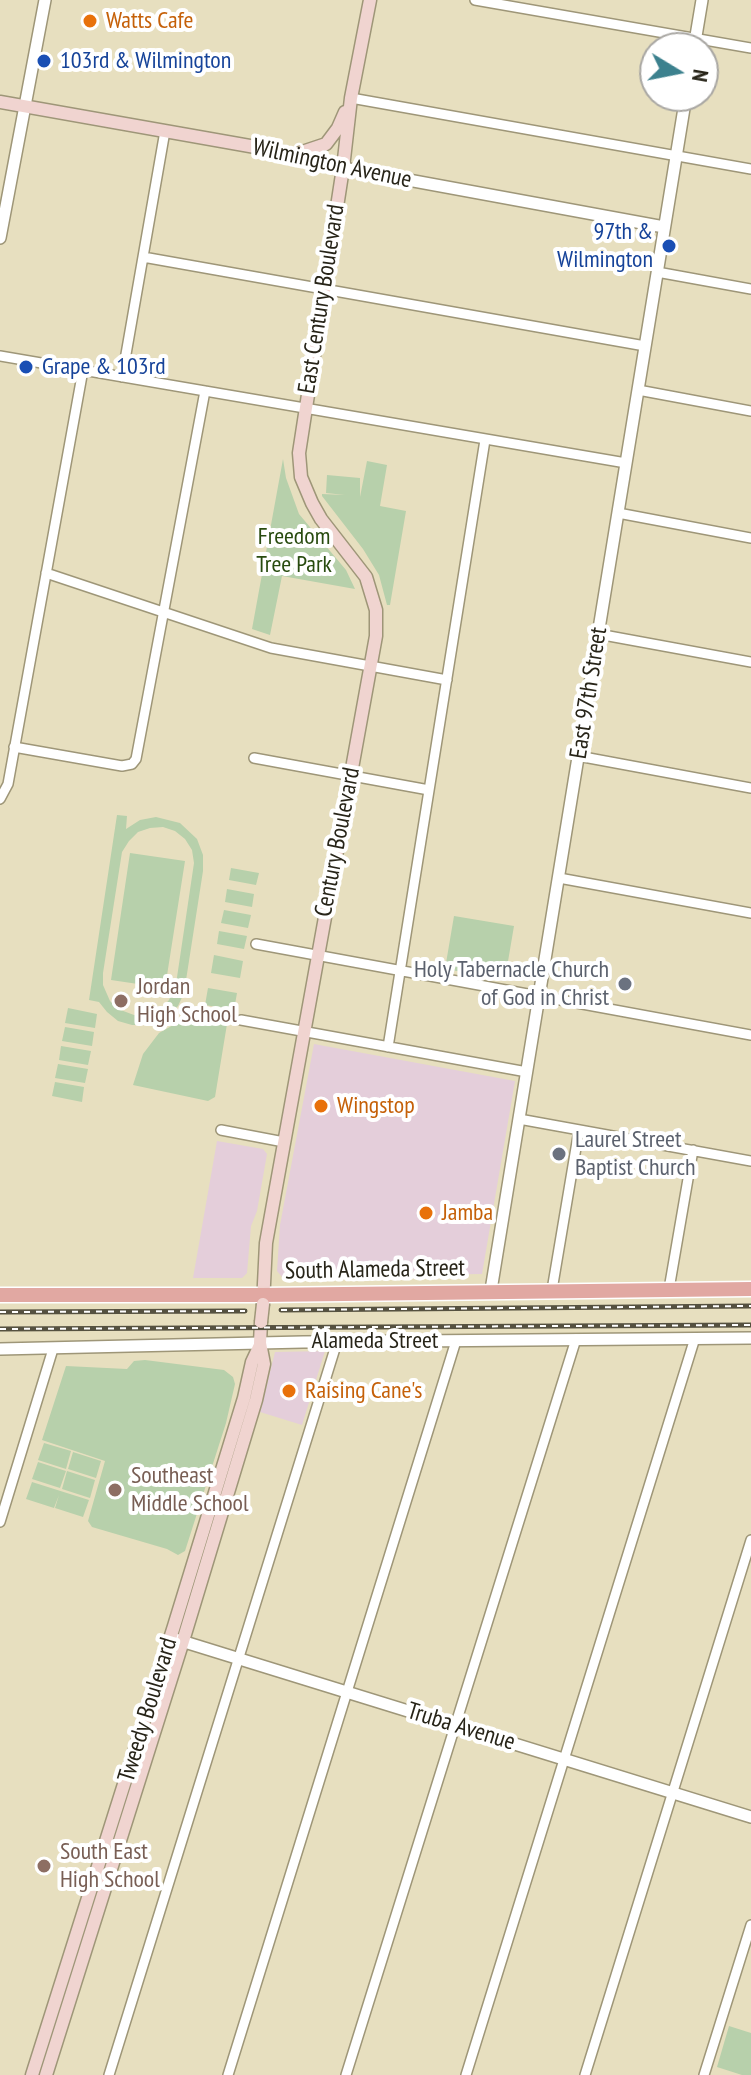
<!DOCTYPE html>
<html>
<head>
<meta charset="utf-8">
<style>
	body { margin:0 }
	#map { position:relative; width:751px; height:2075px; overflow:hidden; background:#e7dfbf; font-family:"PT Sans Narrow",sans-serif }
	canvas { display:block }
	.north { position:absolute; left:639px; top:32px; width:80px; height:80px; box-sizing:border-box; background:#fff; border:2px solid #a9a7a3; border-radius:50%; rotate:100deg; font-size:22px; font-weight:700; line-height:32px; text-align:center; color:#272418 }
	.north::after { content:''; display:block; margin:auto; width:28px; height:36px; background:#3c818e; clip-path:polygon(50% 0,100% 100%,50% 72%,0 100%) }
</style>
</head>
<body>
<div id="map">
<canvas width="751" height="2075"></canvas>
<div class="north">N</div>
</div>
<script>
const context = document.querySelector('canvas').getContext('2d');
context.lineJoin = 'round';
function paint(path, color) { context.fillStyle = color; context.fill(path, 'evenodd'); }
const poly = rows => new Path2D(rows.map(r => 'M' + r).join(''));
function trace(path, color, width, dash) { context.strokeStyle = color; context.lineWidth = width; context.lineCap = dash ? 'butt' : 'round'; context.setLineDash(dash || []); context.stroke(path); }
function drawText(font, color, halo, rows, align = 'center') {
  context.font = font + ' "PT Sans Narrow",sans-serif'; context.lineWidth = 8; context.setLineDash([]); context.textBaseline = 'middle'; context.strokeStyle = halo; context.fillStyle = color; for (const [text, x, y, turn = 0] of rows) {
    context.save(); context.translate(x, y); context.rotate((+turn || 0) * Math.PI / 180); context.textAlign = isNaN(turn) ? turn : align; if (halo) context.strokeText(text, 0, 0); context.fillText(text, 0, 0); context.restore();
  }
}
paint(poly([
	[314,1044,515,1081,482,1274,282,1277,277,1271,280,1225],
	[217,1141,263,1149,267,1154,257,1211,251,1226,247,1273,242,1278,193,1278],
	[325,1351,302,1425,260,1412,275,1352]
]), '#e4ceda');
paint(poly([
	[283,459,286,478,299,514,346,570,355,589,282,576,270,635,252,629],
	[367,461,387,465,380,506,406,511,390,605,387,605,379,575,363,549,322,496,322,494,345,495,326,493,327,475,360,478,360,497],
	[117,815,127,816,126,829,140,820,156,817,180,823,197,839,203,855,203,871,184,993,178,1006,167,1017,147,1025,132,1025,118,1021,107,1012,99,1002,89,1000],
	[163,827,175,831,185,839,192,850,194,863,176,984,169,1000,161,1009,145,1015,134,1015,118,1009,110,1001,103,985,103,973,122,852,129,841,138,832,150,828],
	[130,853,185,861,165,988,111,980],
	[231,868,259,873,256,885,229,880],
	[227,889,254,894,252,907,225,902],
	[224,910,251,915,248,928,221,923],
	[454,916,514,926,505,979,445,969],
	[219,931,247,936,244,949,217,944],
	[214,955,243,961,240,978,211,973],
	[208,988,237,993,234,1010,205,1005],
	[68,1008,97,1014,95,1028,65,1023],
	[209,1015,228,1018,215,1097,208,1101,133,1085,143,1054,159,1033,182,1020],
	[65,1027,94,1032,92,1046,62,1041],
	[61,1046,91,1051,88,1065,59,1060],
	[58,1064,88,1069,85,1083,55,1078],
	[55,1082,84,1087,82,1102,52,1096],
	[145,1360,224,1370,233,1377,235,1384,226,1423,185,1551,178,1555,167,1549,92,1527,88,1521,105,1461,42,1440,66,1366,127,1369,134,1361],
	[44,1443,71,1451,66,1469,38,1460],
	[73,1452,101,1461,96,1478,68,1469],
	[38,1462,66,1471,60,1488,32,1479],
	[67,1471,95,1480,90,1498,62,1489],
	[32,1482,89,1500,83,1517,55,1508,59,1495,54,1508,26,1499],
	[729,2026,751,2033,751,2075,742,2075,717,2067]
]), '#b7d0ab');
const minor = poly([
	[475,0,751,48],
	[351,98,751,169],
	[143,257,645,346],
	[657,272,751,289],
	[0,356,626,463],
	[122,377,165,131],
	[638,390,751,411],
	[618,513,751,538],
	[46,573,271,648,447,680],
	[598,634,751,662],
	[14,747,122,766,132,764,136,759,205,391],
	[578,756,751,788],
	[254,758,429,790],
	[0,799,8,784,83,370],
	[559,878,751,913],
	[256,944,751,1035],
	[241,1020,527,1072],
	[388,1047,485,440],
	[519,1119,751,1161],
	[221,1130,284,1142],
	[669,1289,693,1150],
	[552,1290,579,1130],
	[0,1522,53,1349],
	[109,2075,337,1342],
	[228,2075,456,1341],
	[346,2075,576,1339],
	[466,2075,695,1338],
	[585,2075,751,1540],
	[704,2075,751,1925]
]);
const tertiary = poly([
	[694,48,702,0],
	[343,168,664,227],
	[0,238,45,0],
	[491,1290,686,96],
	[0,1349,303,1342,751,1338],
	[175,1639,751,1817]
]);
const secondary = poly([
	[0,102,278,151,343,168],
	[296,154,326,144,338,128,345,112],
	[263,1304,266,1243,275,1193,376,636,376,610,366,577,321,519,312,503,301,477,299,453,343,168,351,98,370,0],
	[32,2075,174,1626,244,1398,252,1362,260,1345],
	[46,2075,183,1641,256,1400,264,1364,260,1343,261,1322]
]);
const primary = poly([
	[0,1295,263,1295,751,1289]
]);
trace(minor, '#9e9678', 12);
trace(tertiary, '#9e9678', 14);
trace(secondary, '#9e9678', 15);
trace(primary, '#fff', 17);
trace(minor, '#fff', 9);
trace(tertiary, '#fff', 11);
trace(secondary, '#f0d4d0', 12);
trace(primary, '#e1a8a2', 14);
const rail = poly([
	[281,1310,751,1306],
	[0,1312,245,1311],
	[0,1329,751,1325]
]);
trace(rail, '#555140', 5);
trace(rail, '#fff', 2, [6]);
const secondaryBridge = poly([
	[261,1322,263,1304]
]);
trace(secondaryBridge, '#9e9678', 15, []);
trace(secondaryBridge, '#f0d4d0', 12);
for (const [x, y, r, color] of [
	[90,21,8,"#e8710a"],
	[44,61,8,"#1a4fb4"],
	[669,246,8,"#1a4fb4"],
	[26,367,8,"#1a4fb4"],
	[625,984,8,"#6b7280"],
	[121,1001,8,"#8d6e63"],
	[321,1106,8,"#e8710a"],
	[559,1154,8,"#6b7280"],
	[426,1213,8,"#e8710a"],
	[289,1391,8,"#e8710a"],
	[115,1490,8,"#8d6e63"],
	[44,1866,8,"#8d6e63"]
]) { const dot = new Path2D(); dot.arc(x, y, r, 0, 2 * Math.PI); context.fillStyle = color; context.fill(dot); trace(dot, '#fff', 3); }
drawText('24px', '#c56008', '#fff', [
	["Watts Cafe",106,21],
	["Wingstop",337,1106],
	["Jamba",442,1213],
	["Raising Cane's",305,1391]
], 'left');
drawText('24px', '#164399', '#fff', [
	["103rd & Wilmington",60,61],
	["97th &",653,232,"right"],
	["Wilmington",653,260,"right"],
	["Grape & 103rd",42,367]
], 'left');
drawText('24px', '#272418', '#fff', [
	["Wilmington Avenue",332,164,12],
	["East Century Boulevard",322,299,-81],
	["East 97th Street",589,693,-81],
	["Century Boulevard",338,842,-79],
	["South Alameda Street",375,1270,-1],
	["Alameda Street",375,1341],
	["Tweedy Boulevard",148,1710,-73],
	["Truba Avenue",461,1727,17]
]);
drawText('24px', '#284b0f', '#fff', [
	["Freedom",294,537],
	["Tree Park",294,565]
]);
drawText('24px', '#5b616d', '#fff', [
	["Holy Tabernacle Church",609,970],
	["of God in Christ",609,998],
	["Laurel Street",575,1140,"left"],
	["Baptist Church",575,1168,"left"]
], 'right');
drawText('24px', '#785e54', '#fff', [
	["Jordan",137,987],
	["High School",137,1015],
	["Southeast",131,1476],
	["Middle School",131,1504],
	["South East",60,1852],
	["High School",60,1880]
], 'left');
</script>
</body>
</html>
